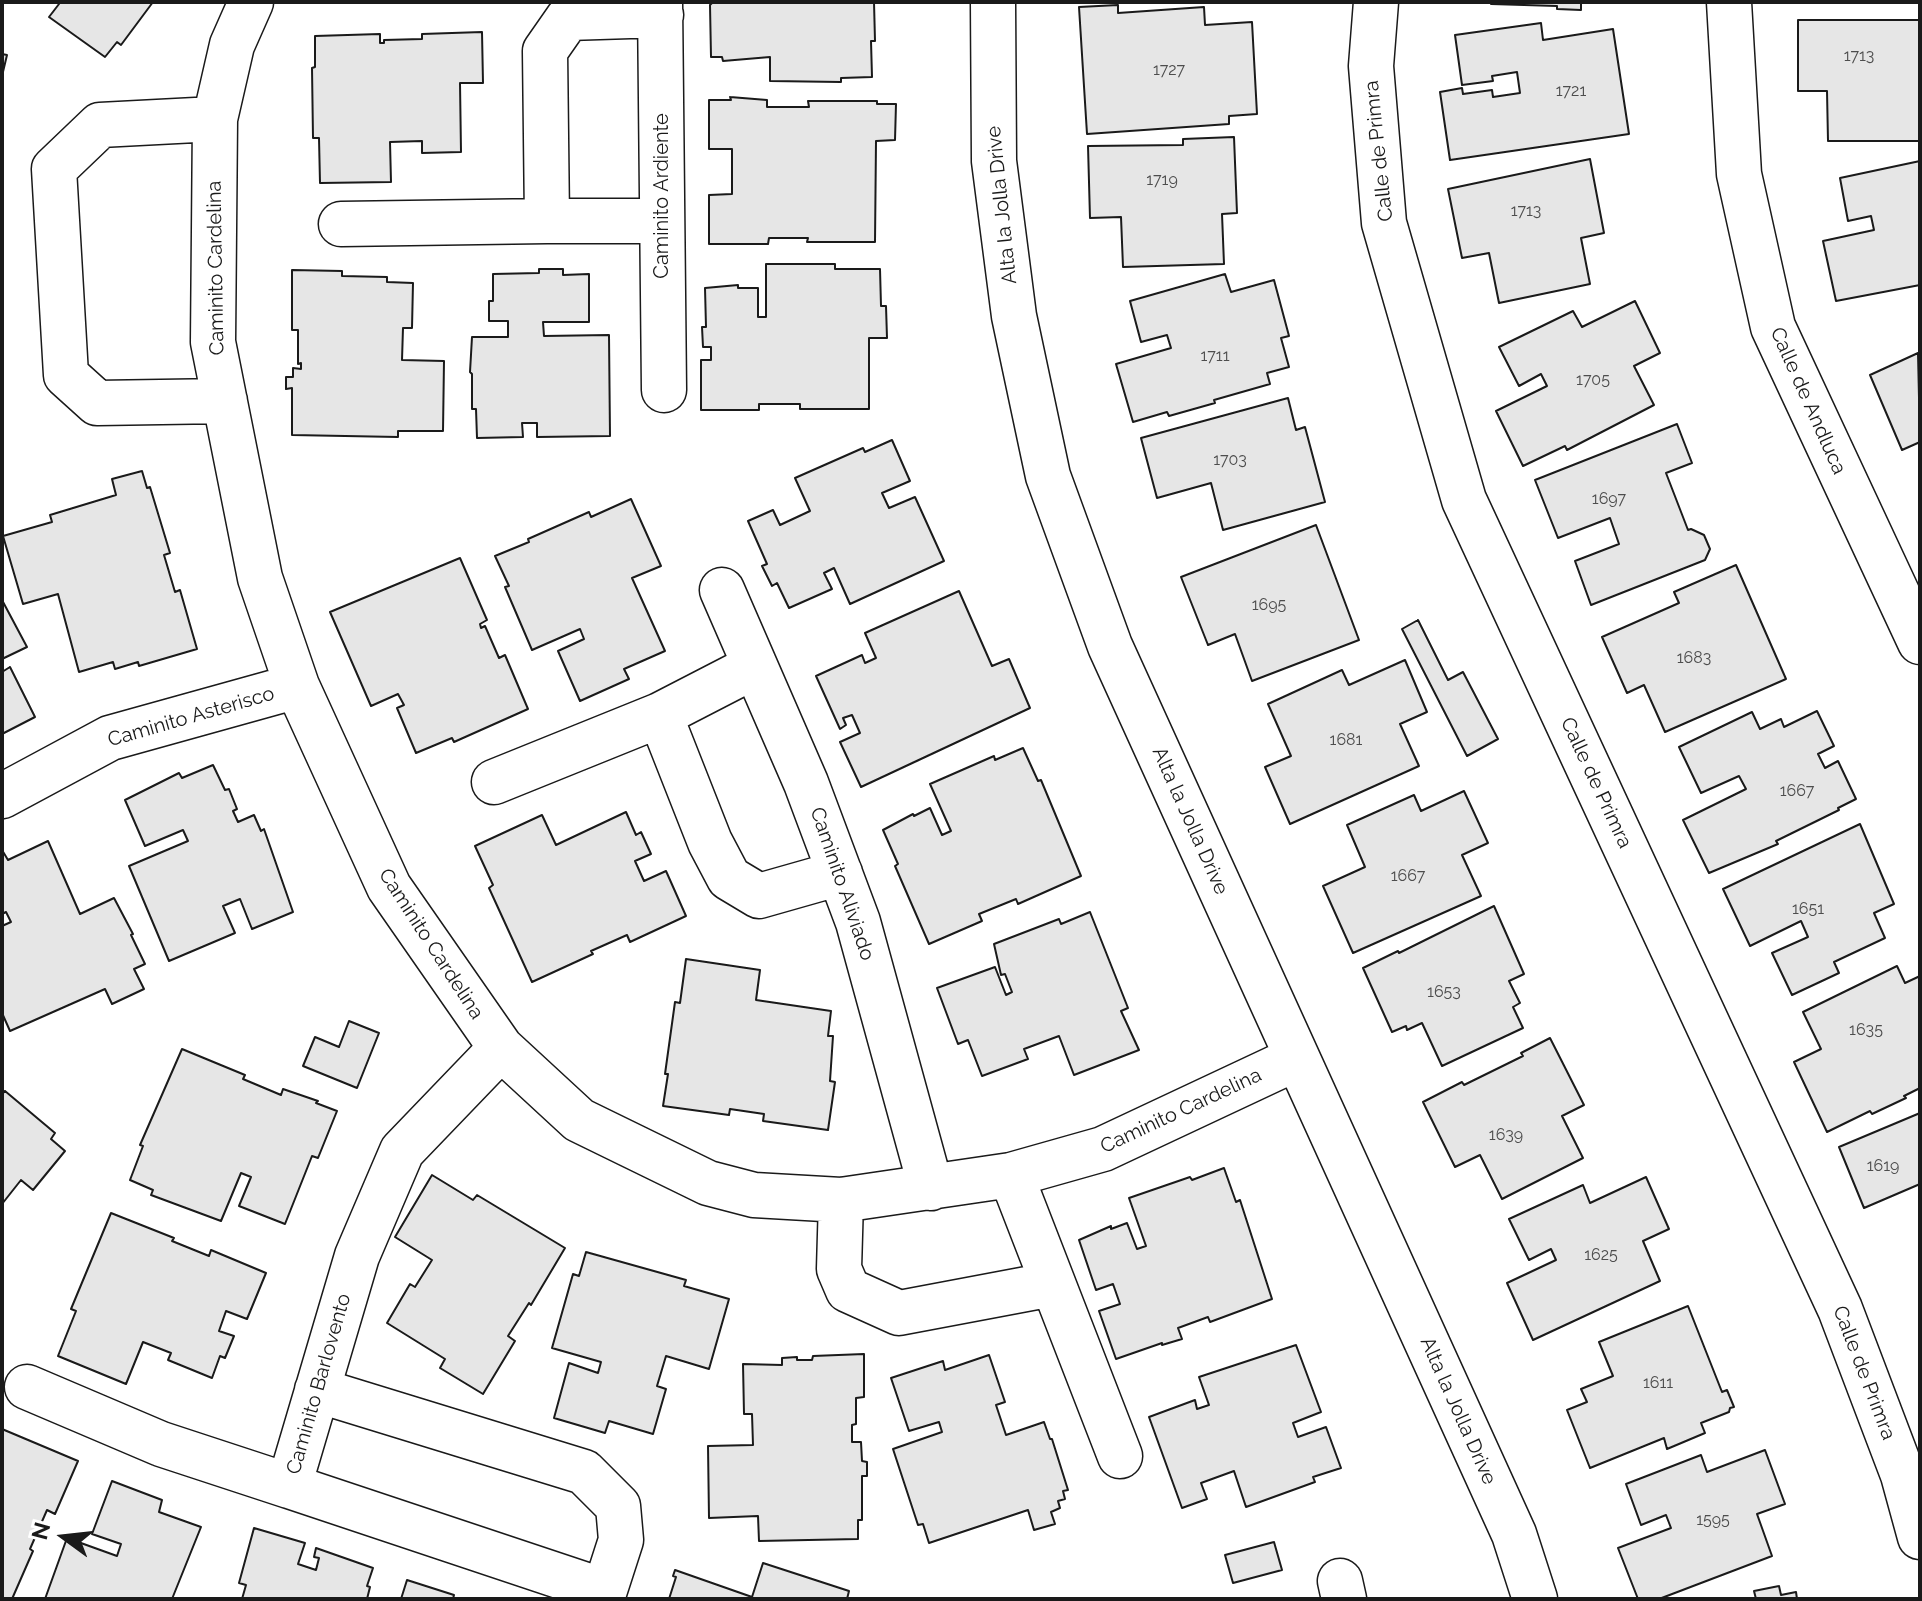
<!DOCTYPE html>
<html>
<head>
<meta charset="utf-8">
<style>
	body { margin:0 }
	#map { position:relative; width:1922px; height:1601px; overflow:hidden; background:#fff; font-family:Raleway,sans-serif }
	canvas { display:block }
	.frame { position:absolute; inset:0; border:4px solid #1a1a1a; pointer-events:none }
	.north { position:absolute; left:24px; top:1497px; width:80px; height:80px; -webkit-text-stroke:6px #fff; paint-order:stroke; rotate:285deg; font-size:22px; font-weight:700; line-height:32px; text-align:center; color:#1a1a1a }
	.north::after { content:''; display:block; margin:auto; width:28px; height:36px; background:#1a1a1a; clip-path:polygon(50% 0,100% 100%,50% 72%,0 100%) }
</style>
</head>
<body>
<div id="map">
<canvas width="1922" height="1601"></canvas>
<div class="frame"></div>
<div class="north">N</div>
</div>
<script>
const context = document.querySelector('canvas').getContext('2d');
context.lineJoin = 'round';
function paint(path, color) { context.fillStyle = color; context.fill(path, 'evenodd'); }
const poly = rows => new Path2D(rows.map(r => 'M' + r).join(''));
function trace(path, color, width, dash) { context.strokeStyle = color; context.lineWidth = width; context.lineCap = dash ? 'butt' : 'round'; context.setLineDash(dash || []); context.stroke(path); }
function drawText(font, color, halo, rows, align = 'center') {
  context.font = font + ' Raleway,sans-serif'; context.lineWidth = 6; context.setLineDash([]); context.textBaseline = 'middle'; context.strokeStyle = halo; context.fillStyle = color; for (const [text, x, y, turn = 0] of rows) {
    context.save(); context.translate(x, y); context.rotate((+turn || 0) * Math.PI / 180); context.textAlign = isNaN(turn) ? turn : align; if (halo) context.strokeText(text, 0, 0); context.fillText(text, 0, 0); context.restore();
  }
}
const building = poly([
	[57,2,153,2,121,45,117,42,105,57,49,17,59,4,57,2],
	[713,2,874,2,875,41,871,41,872,77,841,78,841,82,770,81,770,57,723,61,722,57,711,57,710,5,713,2],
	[1491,2,1581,2,1581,10,1557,9,1557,6,1491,4,1491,2],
	[1118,5,1118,13,1204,7,1205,25,1252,22,1257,114,1229,116,1229,124,1087,134,1079,7,1118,5],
	[1798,20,1920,20,1920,141,1828,141,1827,91,1798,91,1798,20],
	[1541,23,1543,40,1613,29,1629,134,1450,160,1440,92,1462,88,1463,94,1492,90,1493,97,1520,93,1517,72,1492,76,1493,81,1462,85,1455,35,1541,23],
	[482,32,483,83,460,83,461,152,422,153,422,141,390,142,391,182,320,183,319,138,313,138,312,68,315,67,315,36,380,34,380,43,384,43,384,40,422,39,422,34,482,32],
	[2,54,7,55,2,76,2,54],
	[730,97,767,100,767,107,809,107,808,101,877,101,877,104,896,104,895,140,876,141,875,242,807,242,808,238,769,238,768,244,709,244,709,195,732,194,732,149,709,149,709,100,731,100,730,97],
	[1234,137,1237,213,1222,214,1224,264,1123,267,1121,217,1090,218,1088,146,1183,145,1183,139,1234,137],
	[1590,159,1604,233,1581,238,1590,284,1499,303,1489,253,1462,258,1448,189,1590,159],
	[1920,161,1920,285,1836,301,1823,241,1874,230,1871,216,1848,221,1840,178,1920,161],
	[766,264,835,264,835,269,880,269,881,306,886,306,887,338,869,338,869,409,800,409,800,404,759,404,759,410,701,410,701,360,711,360,711,347,703,347,702,327,706,327,705,288,738,285,738,288,758,288,758,317,766,317,766,264],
	[539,269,563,269,563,275,589,274,589,322,543,322,544,336,609,335,610,436,537,437,537,423,522,423,523,437,477,438,476,409,472,409,472,374,470,372,472,337,508,337,508,321,489,321,489,301,493,301,493,274,539,273,539,269],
	[292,270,342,271,342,276,387,277,387,282,413,283,412,328,403,328,402,360,444,361,443,431,398,431,398,437,292,435,292,388,286,389,286,377,293,377,293,368,301,369,301,363,298,364,298,330,292,330,292,270],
	[1225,274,1231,292,1274,280,1289,336,1281,338,1289,367,1267,373,1270,384,1214,400,1215,403,1169,416,1167,412,1133,422,1116,364,1171,348,1167,335,1141,342,1130,301,1225,274],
	[1635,301,1660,353,1634,366,1654,405,1567,450,1565,446,1523,466,1496,411,1547,386,1541,374,1519,386,1499,347,1573,311,1582,327,1635,301],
	[1918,353,1920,442,1902,450,1870,375,1918,353],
	[1288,398,1296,430,1305,427,1325,502,1223,530,1211,483,1157,498,1141,438,1288,398],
	[1677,424,1692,463,1666,473,1688,530,1691,529,1704,535,1710,549,1705,560,1591,605,1575,561,1619,544,1610,518,1558,538,1535,480,1677,424],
	[892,440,910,481,882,493,889,508,915,497,944,561,850,604,834,568,824,573,832,589,789,608,777,583,772,586,762,566,767,564,748,521,773,510,780,525,810,511,795,478,863,448,865,452,892,440],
	[142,471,147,488,150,487,170,553,164,555,175,592,180,590,197,649,139,666,138,662,115,669,113,662,79,672,58,594,23,604,3,536,52,522,50,515,116,495,112,479,142,471],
	[631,499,661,566,632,578,665,651,624,669,629,679,580,701,558,651,584,639,580,629,532,650,505,587,509,586,495,556,529,542,528,539,589,512,591,517,631,499],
	[1316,525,1359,640,1252,681,1235,634,1208,645,1181,577,1316,525],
	[460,558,487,620,480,624,481,628,485,626,499,658,505,655,528,709,454,742,452,738,416,753,397,708,404,705,398,694,371,706,330,612,460,558],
	[1736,565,1786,679,1665,732,1644,685,1627,693,1602,637,1679,603,1674,592,1736,565],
	[959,591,992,666,1009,659,1030,708,861,787,840,742,860,733,852,715,843,718,846,725,840,729,816,676,862,655,865,663,876,658,865,633,959,591],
	[2,600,27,647,2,659,2,600],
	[1418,620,1448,680,1463,672,1498,739,1467,756,1402,629,1418,620],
	[1405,660,1427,712,1400,724,1419,766,1290,824,1265,767,1291,756,1268,704,1342,670,1349,685,1405,660],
	[10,667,35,717,2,734,2,672,10,667],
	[1817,711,1834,746,1818,754,1825,768,1838,761,1856,799,1838,808,1839,810,1776,841,1778,844,1709,873,1683,820,1746,789,1739,776,1701,793,1679,747,1752,712,1760,729,1781,719,1784,727,1817,711],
	[1023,748,1038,781,1041,780,1081,876,1018,904,1016,899,979,914,982,921,929,944,895,866,898,864,883,830,913,814,914,816,930,808,942,835,951,831,930,784,994,756,995,760,1023,748],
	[213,765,225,790,229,789,237,809,233,811,238,822,254,815,261,831,264,829,293,912,252,929,240,899,223,906,235,933,169,961,129,866,188,841,183,830,145,846,125,800,179,773,182,778,213,765],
	[1464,791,1488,843,1462,855,1481,896,1353,953,1323,886,1365,867,1347,825,1414,795,1421,811,1464,791],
	[626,812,636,835,641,832,651,854,635,861,644,881,666,871,686,916,630,942,627,935,591,951,593,954,532,982,489,888,493,885,475,846,542,815,556,845,626,812],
	[1860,824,1894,904,1874,913,1885,938,1834,962,1839,973,1792,995,1772,953,1808,937,1801,921,1750,946,1723,889,1860,824],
	[48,841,80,914,114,898,133,934,131,935,145,964,134,969,144,989,112,1004,105,989,10,1031,2,1013,2,926,11,922,6,912,2,914,2,850,8,860,48,841],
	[1494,906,1524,974,1509,981,1520,1003,1513,1007,1523,1028,1442,1066,1422,1023,1407,1030,1406,1026,1392,1032,1363,968,1398,951,1399,953,1494,906],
	[1090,912,1128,1008,1121,1011,1139,1050,1074,1075,1059,1036,1024,1049,1028,1059,982,1076,968,1040,958,1044,937,988,995,967,1006,995,1012,992,1005,974,1001,975,994,944,1059,919,1061,924,1090,912],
	[686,959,760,970,756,1000,831,1011,828,1036,833,1036,830,1081,835,1082,828,1130,763,1121,764,1114,730,1109,729,1115,663,1106,668,1074,665,1074,675,1002,680,1003,686,959],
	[1897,966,1905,983,1920,976,1920,1088,1904,1096,1906,1098,1872,1114,1870,1111,1827,1132,1794,1062,1821,1049,1803,1012,1897,966],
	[349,1021,379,1033,357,1088,303,1066,315,1037,339,1047,349,1021],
	[1550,1038,1584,1105,1562,1116,1583,1158,1502,1199,1480,1155,1455,1167,1423,1102,1462,1082,1464,1085,1523,1056,1521,1053,1550,1038],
	[182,1049,245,1075,243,1079,281,1095,283,1089,318,1101,316,1103,337,1111,318,1158,312,1156,285,1224,239,1206,251,1177,241,1173,221,1221,151,1195,153,1190,130,1180,143,1146,140,1145,182,1049],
	[5,1091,55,1133,51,1139,65,1151,33,1190,21,1180,2,1204,2,1094,5,1091],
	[1920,1113,1920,1184,1864,1208,1839,1147,1920,1113],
	[1224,1168,1236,1202,1240,1200,1272,1299,1210,1322,1208,1317,1178,1328,1182,1339,1162,1345,1162,1343,1116,1359,1099,1311,1120,1304,1113,1284,1096,1290,1079,1240,1111,1226,1111,1229,1127,1223,1137,1249,1146,1246,1129,1198,1190,1177,1192,1180,1224,1168],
	[432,1175,473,1200,477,1195,565,1248,531,1305,529,1303,508,1336,515,1341,483,1394,440,1368,445,1359,387,1323,410,1284,415,1287,432,1260,395,1237,432,1175],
	[1646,1177,1669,1229,1643,1241,1660,1281,1533,1340,1507,1283,1556,1260,1551,1249,1529,1260,1509,1219,1583,1185,1590,1203,1646,1177],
	[111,1213,174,1238,172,1241,209,1256,211,1250,266,1273,247,1319,226,1311,219,1331,234,1336,225,1358,220,1356,212,1378,168,1360,171,1353,143,1342,126,1384,58,1356,76,1311,71,1309,111,1213],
	[586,1252,686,1280,684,1286,729,1299,709,1369,666,1356,657,1386,666,1389,653,1434,609,1421,605,1433,554,1418,569,1363,598,1373,601,1362,552,1348,573,1274,579,1276,586,1252],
	[1688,1306,1722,1392,1727,1390,1734,1407,1730,1408,1729,1412,1701,1423,1705,1433,1667,1449,1664,1438,1590,1468,1567,1410,1587,1402,1581,1389,1613,1376,1599,1342,1688,1306],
	[1296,1345,1321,1412,1293,1423,1298,1437,1326,1427,1341,1468,1313,1477,1315,1482,1246,1507,1234,1471,1201,1483,1207,1499,1182,1508,1149,1417,1195,1400,1197,1409,1209,1405,1199,1377,1296,1345],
	[864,1354,864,1397,856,1398,856,1424,852,1425,852,1442,861,1442,862,1461,867,1462,867,1476,862,1476,862,1520,858,1520,858,1539,759,1541,758,1516,709,1518,708,1446,753,1445,752,1414,744,1414,743,1364,782,1365,782,1358,797,1357,797,1360,812,1360,813,1356,864,1354],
	[989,1355,1005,1402,996,1405,1006,1435,1044,1422,1050,1439,1052,1439,1068,1490,1063,1491,1065,1499,1058,1501,1060,1508,1051,1512,1055,1524,1034,1530,1028,1510,929,1543,923,1524,918,1525,893,1449,942,1432,939,1422,909,1431,891,1378,943,1361,945,1370,989,1355],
	[2,1429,78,1461,55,1514,47,1510,30,1549,33,1551,12,1599,2,1599,2,1429],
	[1765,1450,1785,1504,1757,1514,1772,1556,1659,1599,1638,1599,1618,1548,1671,1528,1666,1515,1641,1525,1626,1484,1701,1455,1707,1472,1765,1450],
	[112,1481,162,1500,159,1512,201,1527,172,1599,45,1599,67,1538,117,1556,121,1544,92,1534,112,1481],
	[254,1528,305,1543,298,1564,316,1570,319,1558,314,1557,316,1548,373,1568,367,1586,370,1587,367,1599,242,1599,246,1585,239,1583,254,1528],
	[1274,1542,1282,1570,1233,1583,1225,1555,1274,1542],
	[763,1563,849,1591,847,1599,669,1599,676,1577,673,1576,675,1570,752,1597,763,1563],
	[407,1580,454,1595,453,1599,401,1599,407,1580],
	[1779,1586,1781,1595,1796,1592,1797,1599,1756,1599,1754,1591,1779,1586]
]);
paint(building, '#e6e6e6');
trace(building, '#1a1a1a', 2);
const minor = poly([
	[251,2,232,45,215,119,213,342,260,578,297,686,389,887,501,1048,579,1120,708,1183,754,1195,841,1200,1011,1175,1103,1149,1297,1058],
	[660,2,664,390],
	[993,2,994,161,1014,316,1048,476,1110,646,1514,1534,1535,1599],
	[1376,2,1371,66,1384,223,1464,500,1840,1309,1903,1475,1920,1537],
	[1729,2,1739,174,1773,327,1920,642],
	[661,15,568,18,545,51,547,221,662,221],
	[215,119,100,125,54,169,66,375,97,403,225,401],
	[341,224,547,221],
	[722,590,806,783,858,922,931,1188],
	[755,666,660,715,710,842,729,878,759,896,840,873],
	[494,782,660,715],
	[2,796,110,738,297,686],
	[501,1048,402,1151,357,1256,289,1486,604,1591],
	[1011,1175,1120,1456],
	[841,1200,839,1269,848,1290,899,1313,1053,1284],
	[27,1387,161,1444,289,1486],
	[317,1390,584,1472,618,1506,621,1540,602,1599],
	[1340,1581,1344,1599]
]);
trace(minor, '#1a1a1a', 47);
trace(minor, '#fff', 44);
drawText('16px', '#4d4d4d', null, [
	["1713",1859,56],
	["1727",1169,70],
	["1721",1571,91],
	["1719",1162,180],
	["1713",1526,211],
	["1711",1215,356],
	["1705",1593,380],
	["1703",1230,460],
	["1697",1609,499],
	["1695",1269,605],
	["1683",1694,658],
	["1681",1346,740],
	["1667",1797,791],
	["1667",1408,876],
	["1651",1808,909],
	["1653",1444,992],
	["1635",1866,1030],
	["1639",1506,1135],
	["1619",1883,1166],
	["1625",1601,1255],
	["1611",1658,1383],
	["1595",1713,1520]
]);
drawText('20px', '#1a1a1a', '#fff', [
	["Calle de Primra",1379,151,-96],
	["Caminito Ardiente",662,196,-90],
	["Alta la Jolla Drive",1002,205,-96],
	["Caminito Cardelina",216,268,-91],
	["Calle de Andluca",1808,401,66],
	["Caminito Asterisco",191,717,-16],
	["Calle de Primra",1596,783,65],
	["Alta la Jolla Drive",1190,821,66],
	["Caminito Aliviado",842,884,71],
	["Caminito Cardelina",431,944,57],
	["Caminito Cardelina",1181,1111,-25],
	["Calle de Primra",1864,1373,69],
	["Caminito Barlovento",319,1384,-74],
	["Alta la Jolla Drive",1458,1411,66]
]);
</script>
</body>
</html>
